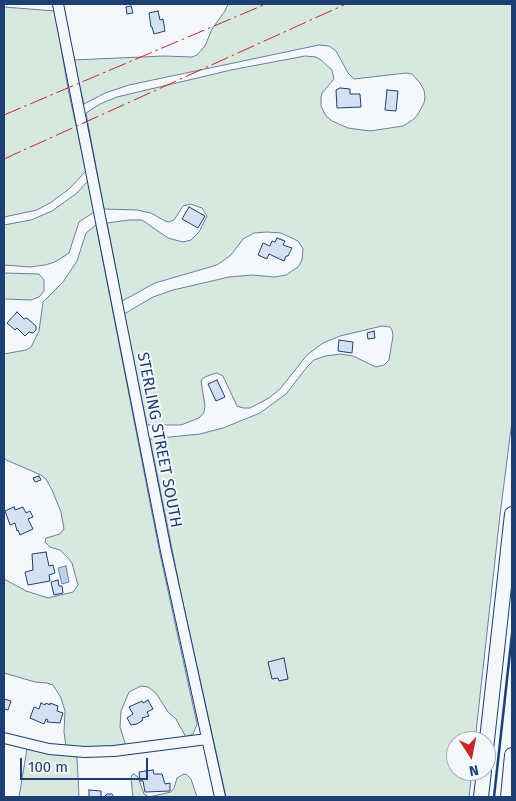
<!DOCTYPE html>
<html>
<head>
<meta charset="utf-8">
<style>
	body { margin:0 }
	#map { position:relative; width:516px; height:801px; overflow:hidden; background:#f4f7fb; font-family:"Fira Sans",sans-serif }
	canvas { display:block }
	.frame { position:absolute; inset:0; border:5px solid #1d3f73; pointer-events:none }
	.north { position:absolute; left:446px; top:731px; width:50px; height:50px; box-sizing:border-box; background:#f4f7fb; border:1px solid #9eadc5; border-radius:50%; rotate:169deg; font-size:14px; font-weight:700; line-height:20px; text-align:center; color:#1d3f73 }
	.north::after { content:''; display:block; margin:auto; width:18px; height:22px; background:#c62828; clip-path:polygon(50% 0,100% 100%,50% 72%,0 100%) }
	.scale { position:absolute; left:20px; top:758px; width:128px; height:22px; box-sizing:border-box; border:2px solid #1d3f73; border-top:0; padding-left:6px; font-size:15px; line-height:18px; white-space:nowrap; color:#1d3f73; -webkit-text-stroke:4px #f4f7fb; paint-order:stroke }
</style>
</head>
<body>
<div id="map">
<canvas width="516" height="801"></canvas>
<div class="frame"></div>
<div class="north">N</div>
<div class="scale">100 m</div>
</div>
<script>
const context = document.querySelector('canvas').getContext('2d');
context.lineJoin = 'round';
function paint(path, color) { context.fillStyle = color; context.fill(path, 'evenodd'); }
const poly = rows => new Path2D(rows.map(r => 'M' + r).join(''));
function trace(path, color, width, dash) { context.strokeStyle = color; context.lineWidth = width; context.lineCap = dash ? 'butt' : 'round'; context.setLineDash(dash || []); context.stroke(path); }
function drawText(font, color, halo, rows, align = 'center') {
  context.font = font + ' "Fira Sans",sans-serif'; context.lineWidth = 4; context.setLineDash([]); context.textBaseline = 'middle'; context.strokeStyle = halo; context.fillStyle = color; for (const [text, x, y, turn = 0] of rows) {
    context.save(); context.translate(x, y); context.rotate((+turn || 0) * Math.PI / 180); context.textAlign = isNaN(turn) ? turn : align; if (halo) context.strokeText(text, 0, 0); context.fillText(text, 0, 0); context.restore();
  }
}
const green = poly([
	[228,4,512,4,512,421,500,515,475,741,456,741,456,771,472,771,469,797,226,797,181,594,150,439,200,434,223,428,260,413,286,394,307,367,314,360,325,356,341,354,353,356,376,367,384,365,389,360,393,336,392,330,390,327,382,326,340,336,323,343,307,355,280,389,269,398,250,408,243,408,237,406,223,376,217,373,210,375,203,378,201,381,205,406,204,412,199,418,181,425,147,425,124,314,153,297,173,290,229,277,252,275,274,277,286,275,298,267,302,260,303,249,298,241,281,233,267,232,254,233,243,239,231,255,217,265,155,283,122,301,107,223,129,220,142,220,168,238,183,242,191,240,199,232,207,216,202,208,191,204,183,206,174,220,169,222,165,221,151,213,137,210,104,209,86,113,100,104,117,97,231,70,305,56,316,57,321,60,332,70,334,79,322,93,321,97,321,106,326,116,332,121,348,128,370,131,403,126,414,119,418,114,424,103,425,97,424,90,420,83,412,74,406,73,354,79,348,73,336,51,329,46,319,45,129,85,105,93,84,104,73,60,164,56,192,57,197,55,205,46,212,29,225,11,228,4],
	[4,7,55,11,68,89,86,171,69,189,50,203,37,210,4,217,4,7],
	[88,181,94,212,79,222,69,253,55,262,45,265,30,267,4,265,4,225,31,220,52,211,77,193,88,181],
	[96,225,160,554,197,724,193,734,186,737,176,719,168,712,156,693,148,687,141,686,129,692,121,711,120,727,126,746,92,748,66,747,64,732,65,711,61,698,53,685,47,683,35,682,4,673,4,579,26,591,48,598,73,592,78,585,72,563,68,558,60,550,50,547,45,542,46,538,60,534,64,529,61,512,52,490,46,479,41,475,4,459,4,354,26,350,31,347,39,331,43,302,63,282,77,261,86,233,96,225],
	[4,273,39,274,44,280,44,291,39,297,31,300,4,299,4,273],
	[27,749,77,757,79,797,19,797,27,749],
	[134,774,138,777,144,794,149,797,171,792,174,788,177,778,182,775,186,774,191,779,197,797,133,797,131,778,132,775,134,774]
]);
paint(green, '#d7e8df');
trace(green, '#687fa3', 1);
const water = poly([
	[66,566,69,582,62,584,58,568,66,566]
]);
paint(water, '#bed0e5');
trace(water, '#687fa3', 1);
const building = poly([
	[131,6,133,13,127,14,126,7,131,6],
	[158,11,160,20,163,19,165,31,154,34,152,27,151,27,149,13,158,11],
	[340,88,350,89,350,94,360,94,361,107,337,108,336,90,340,88],
	[387,90,398,91,396,111,385,110,387,90],
	[189,207,205,216,198,228,182,219,189,207],
	[277,238,285,241,283,245,292,248,288,256,286,256,284,261,269,254,267,259,258,255,263,243,270,246,272,241,275,242,277,238],
	[17,312,24,319,26,318,28,319,36,326,36,330,33,333,29,332,25,336,17,328,15,330,7,323,17,312],
	[374,331,375,338,368,339,367,333,374,331],
	[339,340,353,342,352,353,338,351,339,340],
	[217,380,225,397,216,401,208,384,217,380],
	[39,476,41,480,35,482,33,478,39,476],
	[14,507,15,510,23,507,26,513,30,511,33,517,28,519,33,529,20,535,18,530,17,531,15,523,10,525,5,511,14,507],
	[46,552,49,566,53,565,55,573,49,575,50,581,28,585,25,572,33,570,32,554,46,552],
	[58,580,59,586,62,586,63,593,54,595,51,582,58,580],
	[284,658,288,679,279,681,278,678,272,679,268,662,284,658],
	[4,699,11,701,8,710,4,709,4,699],
	[148,700,153,709,147,712,149,716,142,718,143,720,137,724,131,725,127,718,133,714,129,707,142,701,143,703,148,700],
	[41,703,45,705,46,703,50,705,50,703,58,706,57,711,63,713,60,723,47,722,48,720,46,719,44,724,30,718,34,707,39,709,41,703],
	[153,770,154,774,162,774,165,784,170,783,170,791,145,792,143,781,140,781,139,772,153,770],
	[89,790,101,791,101,797,104,797,107,794,112,794,114,797,89,797,89,790]
]);
paint(building, '#d5e0f0');
trace(building, '#1d3f73', 1);
const minor = poly([
	[58,4,166,551,220,797],
	[4,738,49,749,85,752,114,751,207,739]
]);
const highway = poly([
	[486,749,512,514],
	[481,797,484,771],
	[508,797,512,755]
]);
trace(minor, '#1d3f73', 12);
trace(highway, '#1d3f73', 16);
trace(minor, '#f4f7fb', 10);
trace(highway, '#f4f7fb', 14);
trace(poly([
	[494,797,512,634]
]), '#1d3f73', 2.5);
trace(poly([
	[4,115,266,4],
	[4,159,346,4]
]), '#c62828', 1, [18, 4, 2.5, 4]);
drawText('16px', '#1d3f73', '#f4f7fb', [
	["STERLING STREET SOUTH",159,440,79]
]);
</script>
</body>
</html>
